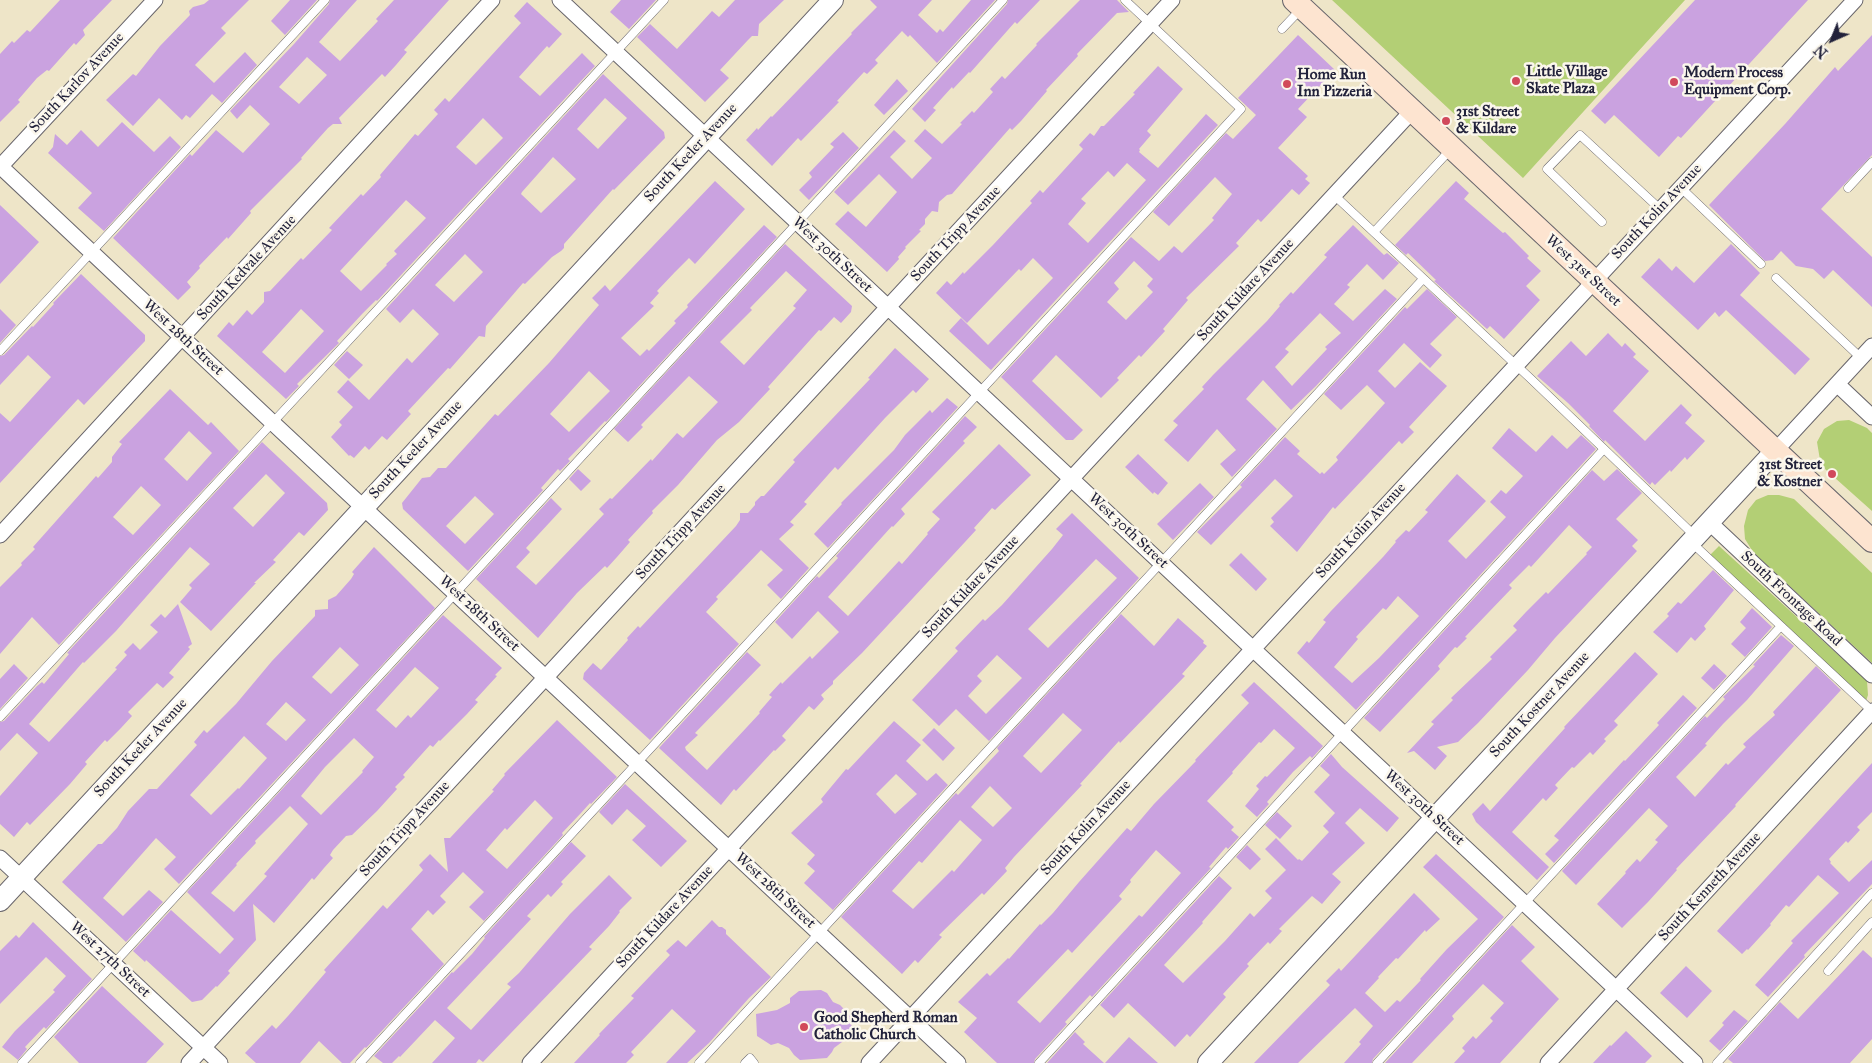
<!DOCTYPE html>
<html>
<head>
<meta charset="utf-8">
<style>
	body { margin:0 }
	#map { position:relative; width:1872px; height:1063px; overflow:hidden; background:#eee5c8; font-family:"IM FELL Great Primer",serif }
	canvas { display:block }
	.north { position:absolute; left:1807px; top:15px; width:50px; height:50px; -webkit-text-stroke:4px #fbf7ec; paint-order:stroke; rotate:224deg; font-size:14px; font-weight:700; line-height:20px; text-align:center; color:#22223b }
	.north::after { content:''; display:block; margin:auto; width:18px; height:22px; background:#22223b; clip-path:polygon(50% 0,100% 100%,50% 72%,0 100%) }
</style>
</head>
<body>
<div id="map">
<canvas width="1872" height="1063"></canvas>
<div class="north">N</div>
</div>
<script>
const context = document.querySelector('canvas').getContext('2d');
context.lineJoin = 'round';
function paint(path, color) { context.fillStyle = color; context.fill(path, 'evenodd'); }
const poly = rows => new Path2D(rows.map(r => 'M' + r).join(''));
function trace(path, color, width, dash) { context.strokeStyle = color; context.lineWidth = width; context.lineCap = dash ? 'butt' : 'round'; context.setLineDash(dash || []); context.stroke(path); }
function drawText(font, color, halo, rows, align = 'center') {
  context.font = font + ' "IM FELL Great Primer",serif'; context.lineWidth = 5; context.setLineDash([]); context.textBaseline = 'middle'; context.strokeStyle = halo; context.fillStyle = color; for (const [text, x, y, turn = 0] of rows) {
    context.save(); context.translate(x, y); context.rotate((+turn || 0) * Math.PI / 180); context.textAlign = isNaN(turn) ? turn : align; if (halo) context.strokeText(text, 0, 0); context.fillText(text, 0, 0); context.restore();
  }
}
paint(poly([
	[1332,0,1685,0,1523,178],
	[1849,420,1867,428,1872,433,1872,511,1825,469,1820,460,1817,442,1824,429,1837,421],
	[1768,495,1779,495,1794,499,1872,573,1872,663,1753,552,1745,539,1744,526,1748,510,1756,500],
	[1719,546,1867,681,1868,695,1866,701,1710,555]
]), '#b3cf75');
paint(poly([
	[60,0,112,0,83,30,85,35,76,45,74,43,49,71,47,70,37,78,18,100,20,102,0,122,0,54,12,41,14,43,27,30,30,32],
	[209,0,249,0,221,28,226,33,195,65,214,83,245,52,257,65,222,103,212,94,190,118,186,115,182,120,159,98,133,126,106,100,133,74,136,76,160,46,190,15,189,11,193,7,204,4],
	[290,0,317,0,285,35,271,21],
	[330,0,357,0,319,42,340,61,378,21,376,19,394,0,449,0,404,50,407,52,396,65,385,77,382,74,339,118,342,124,333,124,328,128,301,158,302,159,250,211,251,213,228,239,227,237,199,266,200,268,187,282,191,287,178,300,113,238,190,154,192,156,216,130,243,153,270,124,250,105,237,119,230,111,294,44,329,4],
	[307,57,327,75,299,104,279,87],
	[621,0,656,0,629,29,610,12],
	[735,0,784,0,759,24,758,36,752,36,748,40,720,70,729,78,705,102,637,37,650,24,677,49,712,11,719,17],
	[870,0,932,0,918,15,937,33,940,29,943,32,971,0,995,0,937,63,910,35,908,37,902,31,875,60,878,63,867,74,864,72,837,101,839,102,801,141,798,138,772,166,746,140,757,128,758,130,771,116,772,117,852,34,851,33,877,7],
	[1008,0,1040,0,1017,24,1015,22,970,73,969,72,953,89,952,87,933,108,936,110,925,122,912,109,1007,4],
	[1080,0,1117,0,1129,12,1117,13,1077,54,1078,56,1046,90,1047,91,1021,121,1012,130,1010,128,952,194,947,195,939,202,938,212,932,211,925,219,925,224,919,230,921,231,905,247,906,248,898,257,899,259,887,272,835,224,848,211,866,227,897,192,879,174,848,205,834,192,894,130,906,141,890,157,912,179,932,158,914,141,925,129,942,144,962,124,960,123,972,111,974,113,993,92,990,89,1002,76,1005,79,1037,45,1036,44],
	[1695,0,1808,0,1681,138,1678,136,1659,157,1614,115,1605,124,1591,111],
	[527,2,562,34,549,48,547,46,519,77,540,96,582,53,595,66,377,301,376,300,363,313,337,341,339,343,297,384,299,386,286,399,217,336,229,322,233,326,247,310,252,315,264,302,264,292,270,291,301,258,303,260,332,230,329,228,361,194,363,196,381,177,380,175,415,134,418,136,438,114,434,110,445,98,449,102,521,23,514,16],
	[483,118,503,138,476,165,456,147],
	[406,200,426,218,394,251,397,254,386,264,387,265,361,291,340,271],
	[301,309,324,331,285,373,262,352],
	[1298,35,1335,70,1298,109,1307,117,1278,148,1308,176,1305,179,1310,183,1299,195,1292,189,1261,222,1258,219,1236,243,1239,246,1186,298,1188,300,1163,329,1165,331,1141,357,1139,355,1117,378,1119,380,1101,398,1056,355,1032,381,1083,430,1073,440,1066,440,1001,377,1131,237,1159,261,1174,246,1182,253,1214,220,1212,218,1232,194,1215,177,1169,226,1153,212,1226,133,1233,139,1256,115,1238,98],
	[1134,261,1153,279,1147,286,1153,292,1126,320,1107,302,1119,289,1114,283],
	[1872,35,1872,155,1821,209,1872,257,1872,307,1833,270,1824,279,1813,269,1796,266,1781,251,1773,260,1765,261,1709,205,1785,124,1835,67,1838,71],
	[1158,66,1183,89,1147,131,1151,135,1139,149,1140,150,1139,152,1158,168,1206,114,1218,125,991,370,949,331,961,318,988,345,1053,278,1033,258,1021,271,1019,269,967,323,936,293,947,281,951,285,963,272,964,274,993,245,1032,203,1030,201,1040,190,1043,193,1083,149,1079,145,1090,133,1094,136,1101,126,1104,126,1135,94,1133,93],
	[1127,163,1146,180,1088,243,1068,224,1086,203,1081,199,1108,171,1114,177],
	[603,74,664,132,665,138,614,190,613,189,564,244,564,248,561,251,552,257,525,284,523,283,486,326,485,337,479,336,450,369,448,368,408,411,411,414,387,440,382,436,369,450,365,446,354,458,350,455,349,456,331,437,342,425,339,422,353,407,337,392,348,380,369,400,407,358,412,363,439,334,413,309,400,323,386,309],
	[605,98,627,118,598,149,577,129],
	[553,157,576,179,541,213,521,194,522,192],
	[465,254,483,272,454,302,435,285],
	[897,79,908,91,884,115,874,105],
	[122,122,154,152,170,136,181,147,104,231,78,208,92,193,48,153,53,147,55,134,67,145,81,130,98,147],
	[843,132,859,148,809,200,799,190,812,177,809,173,834,147,830,144],
	[715,181,745,209,695,264,689,258,675,272,657,291,659,293,650,303,654,306,621,338,640,356,647,349,649,351,676,323,674,321,688,307,687,305,764,225,777,237,606,422,605,421,568,459,570,461,560,471,558,469,541,488,543,490,468,571,403,509,402,503,422,478,430,477,438,468,446,468,495,414,498,416,549,363,599,305,592,298,605,285,610,291],
	[589,371,610,391,569,432,550,414],
	[475,496,494,514,465,544,446,526],
	[1456,181,1469,193,1464,199,1503,233,1505,232,1529,256,1527,258,1541,271,1526,286,1540,300,1504,339,1490,326,1487,329,1434,281,1436,280,1408,253,1406,255,1395,245],
	[0,205,39,242,0,284],
	[1353,225,1384,255,1387,253,1399,263,1383,280,1367,264,1347,285,1350,287,1334,304,1353,321,1385,289,1397,299,1316,386,1291,410,1263,380,1246,399,1277,429,1232,477,1220,464,1236,450,1217,429,1188,462,1164,440,1178,425,1173,421,1204,389,1202,387,1213,375,1267,321,1280,306,1279,305,1291,292,1293,294,1327,257,1324,255],
	[1320,313,1341,333,1325,347,1327,349,1292,386,1275,367,1289,352,1285,349],
	[785,244,852,306,851,312,841,323,834,317,821,331,819,330,768,387,770,389,739,422,717,440,678,485,652,511,653,513,628,540,630,542,617,557,607,568,605,566,577,593,538,638,476,579,551,498,562,509,526,548,530,552,516,567,536,585,604,514,599,509,610,498,612,499,651,459,652,461,677,433,683,438,718,402,689,376,641,425,643,427,628,442,614,429],
	[786,271,807,290,793,306,796,308,744,365,720,342,752,310,750,308],
	[1731,244,1760,273,1740,295,1810,359,1795,375,1726,310,1719,317,1715,312,1698,330,1641,277,1659,258,1672,271,1676,266,1694,283],
	[81,274,145,335,145,341,84,405,78,399,0,483,0,413,10,422,51,377,28,355,0,385,0,356,4,355,32,326,33,327,54,304,53,303],
	[1427,289,1457,317,1430,344,1442,355,1430,368,1404,343,1378,371,1395,388,1420,362,1447,386,1409,427,1414,432,1402,444,1399,441,1335,509,1333,507,1297,552,1270,526,1274,522,1271,518,1293,496,1275,479,1211,545,1197,532,1242,487,1240,485,1285,437,1300,451,1297,454,1320,474,1322,472,1324,474,1338,460,1336,457,1385,403,1367,385,1341,410,1324,394,1405,307,1407,309],
	[0,309,16,325,0,343],
	[1608,333,1622,347,1625,343,1636,354,1633,357,1649,371,1613,411,1645,441,1681,404,1692,415,1685,423,1705,441,1687,460,1685,457,1671,472,1670,470,1655,485,1652,482,1650,485,1605,440,1604,442,1589,426,1590,425,1568,403,1537,376,1571,341,1586,356],
	[895,348,929,379,916,393,913,390,885,418,838,470,835,467,804,502,807,504,790,522,794,525,779,539,809,568,781,599,767,585,783,570,761,550,716,597,718,599,706,612,739,644,650,740,583,679,584,673,593,663,601,670,628,640,627,638,638,626,640,628,736,526,740,520,740,513,748,513,755,505,755,502,761,496,764,496,783,475,795,462,793,460,870,379,868,378],
	[347,351,363,365,349,379,334,365],
	[170,389,208,425,211,422,239,451,59,645,32,617,0,654,0,587,22,565,21,563,35,549,33,547,96,476,98,478,112,462,112,457,122,444,119,442],
	[189,431,212,453,187,481,164,459],
	[141,486,161,505,133,535,113,517],
	[947,398,958,407,828,548,814,534,842,504,841,503,894,450,905,435,930,410,932,413],
	[965,416,977,427,963,441,965,443,901,509,905,514,893,527,892,526,828,597,848,616,899,561,902,564,928,534,927,533,940,519,932,512,999,444,1031,475,995,510,992,508,974,528,976,530,965,542,862,653,833,681,833,684,821,695,824,699,814,710,809,706,782,736,786,740,775,751,774,750,736,791,734,789,721,805,659,748,747,652,761,665,695,733,698,735,685,747,686,750,707,770,760,713,759,712,772,697,769,695,781,682,782,684,810,656,812,659,839,632,818,611,792,639,775,622,817,576,819,578,838,558,836,556],
	[1509,428,1536,452,1552,435,1567,449,1581,435,1596,449,1356,710,1297,653,1307,641,1309,643,1326,622,1323,620,1331,611,1383,557,1396,542,1395,541,1406,530,1409,532,1428,512,1425,510,1457,474,1486,501,1448,541,1466,559,1506,517,1490,502,1501,490,1506,494,1523,476,1492,448],
	[1398,596,1419,616,1379,658,1352,683,1334,667,1358,639,1356,637,1383,608,1386,610],
	[262,442,327,503,328,510,304,536,299,532,273,560,276,562,254,583,256,583,211,631,180,602,192,588,189,585,210,564,190,547,116,631,84,663,83,662,29,724,49,742,117,669,115,668,127,655,124,652,133,643,140,650,158,632,150,625,161,614,165,618,178,604,192,644,188,647,190,649,169,673,174,677,163,688,157,683,128,712,132,716,121,728,107,742,105,740,85,762,87,764,70,784,30,825,27,822,14,837,0,824,0,796,38,753,17,733,0,751,0,722,4,721,37,686,42,682,44,684,69,654,67,653],
	[266,474,285,493,253,527,233,508],
	[1138,454,1168,483,1158,495,1154,492,1153,494,1125,467],
	[578,469,591,481,581,491,569,479],
	[1617,469,1642,493,1616,519,1638,540,1632,546,1637,551,1555,638,1528,670,1478,723,1458,742,1437,747,1447,756,1435,770,1414,751,1407,753,1434,724,1431,722,1453,700,1451,698,1492,659,1490,657,1517,630,1513,626,1526,612,1546,592,1548,594,1587,554,1586,553,1592,547,1569,525,1531,567,1529,565,1509,585,1512,588,1465,637,1467,638,1457,648,1455,647,1438,666,1440,669,1380,732,1364,718,1592,470,1604,481],
	[1200,483,1214,497,1173,540,1157,524],
	[1072,513,1139,578,989,741,956,709,939,726,912,700,958,651,955,648,983,619,985,621,1002,605,1052,549,1063,535,1056,529],
	[1096,559,1117,578,1048,648,1028,629],
	[997,655,1022,678,986,714,968,696,982,681,977,676],
	[374,547,435,608,179,884,164,869,176,857,156,838,103,898,123,916,149,890,163,902,126,942,62,882,98,844,102,844,117,828,128,811,149,789,157,789,197,745,194,742,204,730,207,733,236,704,272,661,315,616,315,610,328,609,328,600,336,596,351,579,354,574,352,572],
	[340,647,359,665,331,694,312,677],
	[286,702,306,720,286,741,266,724],
	[244,736,267,758,239,789,238,788,211,815,190,795],
	[1241,553,1267,579,1256,591,1229,565],
	[1713,570,1734,590,1704,626,1706,629,1695,641,1691,637,1677,653,1653,632,1669,616,1667,614,1678,602,1681,604],
	[1752,608,1772,627,1745,657,1731,644,1746,628,1740,622],
	[1121,614,1154,646,1178,618,1204,641,1203,643,1207,646,1182,674,1185,676,1120,743,1119,741,1080,784,1082,785,1014,857,1005,868,1007,871,984,895,982,893,939,935,942,937,918,963,915,960,902,974,841,917,956,793,958,795,999,751,997,748],
	[1063,713,1082,730,1041,773,1023,756],
	[990,786,1012,808,993,827,971,807],
	[960,820,982,840,954,872,952,870,913,909,892,891,919,861,922,863],
	[443,615,502,668,495,675,497,676,475,700,478,702,467,714,440,741,439,740,433,747,430,745,403,775,405,777,395,787,397,789,377,811,352,835,346,836,333,850,330,855,333,858,324,868,314,880,312,878,274,923,253,904,256,940,228,971,230,973,217,987,216,986,202,1000,192,1002,146,960,145,962,133,951,171,910,220,954,234,939,187,892],
	[415,667,439,688,411,718,408,715,396,728,376,710],
	[354,738,374,757,362,771,363,772,321,815,301,796,325,767],
	[290,806,308,824,264,874,267,876,234,912,211,893,237,865,236,864,256,843,255,841],
	[1781,635,1794,646,1747,700,1723,724,1705,744,1707,745,1676,777,1695,797,1726,763,1728,765,1746,747,1743,744,1775,715,1773,712,1816,666,1841,690,1735,805,1736,806,1676,869,1677,870,1648,902,1622,928,1597,904,1626,873,1625,872,1637,859,1640,862,1658,842,1655,840,1668,826,1649,808,1576,885,1562,871,1705,716,1707,718,1725,699,1723,697,1755,666,1753,665],
	[1635,652,1658,674,1614,721,1618,725,1604,739,1606,741,1593,755,1590,752,1574,768,1572,767,1555,785,1558,788,1546,801,1543,798,1512,832,1549,867,1537,880,1476,822,1472,814,1483,803,1490,811,1565,728,1564,727],
	[14,664,28,678,0,709,0,679],
	[1714,664,1727,676,1714,690,1701,678],
	[1254,682,1323,746,1312,758,1310,756,1293,772,1267,802,1269,804,1257,817,1245,806,1259,789,1256,786,1265,776,1267,777,1295,748,1274,729,1261,743,1259,742,1232,772,1233,773,1207,801,1234,827,1231,830,1239,837,1228,849,1226,847,1209,867,1211,868,1092,997,1090,995,1065,1022,1067,1024,1035,1059,1034,1063,997,1063,964,1032,977,1018,958,1002,987,973,990,976,1008,958,1009,959,1040,924,1041,925,1053,913,1079,882,1127,828,1131,831,1154,804,1196,761,1195,760,1249,703,1241,695],
	[1156,850,1181,873,1142,917,1139,915,1040,1023,1017,1002,1068,949,1072,953,1122,899,1119,896,1131,882,1130,880],
	[1683,695,1697,708,1554,863,1545,854,1559,840,1554,836,1624,760,1625,761,1659,725,1657,723],
	[557,720,617,777,591,804,590,803,581,813,562,833,563,835,484,921,469,907,484,892,463,872,440,896,446,902,433,915,428,910,411,929,444,964,366,1048,365,1047,350,1063,342,1063,319,1041,300,1063,256,1063,245,1053,272,1025,276,1029,288,1016,326,972,324,970,383,905,387,909,423,870,419,865,430,854,448,872,444,838,450,838,494,791,492,790,505,775,504,774],
	[535,800,553,818,507,869,486,850,505,828,507,830],
	[894,721,921,745,906,761,927,781,936,773,948,785,833,910,804,883,815,871,807,864,815,855,791,833,823,802,821,799,846,769,848,770],
	[896,774,917,794,895,814,876,794],
	[934,728,955,748,943,761,922,740],
	[1331,754,1342,767,1399,818,1387,832,1360,808,1345,823,1365,843,1332,874,1341,882,1322,904,1312,896,1279,929,1282,931,1270,944,1268,942,1247,964,1249,966,1223,994,1226,997,1190,1037,1187,1034,1175,1047,1128,1003,1114,1018,1100,1005,1219,876,1232,888,1202,922,1203,923,1164,965,1183,983,1225,941,1250,913,1254,917,1272,898,1265,891,1286,870,1265,849,1276,838,1298,860,1299,859,1302,861,1329,832,1323,826,1335,813,1314,792,1330,775,1320,766],
	[1872,763,1872,812,1857,827,1860,830,1848,843,1846,841,1829,859,1831,862,1830,863,1849,882,1872,860,1872,884,1804,955,1805,957,1768,997,1755,985,1793,943,1791,941,1839,893,1818,875,1789,907,1786,905,1770,924,1771,925,1748,950,1747,949,1742,954,1717,931],
	[625,784,687,841,661,867,632,840,646,826,627,809,612,825,599,812],
	[1277,812,1292,826,1280,839,1265,825],
	[571,842,586,856,561,882,563,884,551,897,548,894,527,916,531,919,447,1008,471,1030,511,987,507,984,519,973,570,914,609,875,632,898,619,911,620,912,609,926,589,947,592,949,483,1062,479,1059,476,1063,432,1063,455,1038,435,1020,400,1057,399,1056,392,1063,383,1063,374,1056,452,972,453,973,472,954,485,938,484,937],
	[1247,845,1261,859,1250,870,1236,857],
	[1436,854,1504,917,1373,1059,1372,1063,1344,1063,1361,1044,1359,1042,1373,1026,1355,1008,1298,1063,1254,1063,1330,985,1326,981,1339,968,1341,971,1414,893,1440,919,1426,932,1425,930,1398,959,1396,958,1378,977,1379,978,1365,993,1385,1012,1397,1000,1400,1002,1421,980,1420,979,1447,949,1478,919,1423,867],
	[712,920,719,927,722,927,726,930,726,934,771,977,749,998,709,1043,687,1063,666,1063,696,1031,672,1009,631,1052,634,1055,626,1063,574,1063,600,1035,599,1034,634,998,631,996,670,955,666,951,678,940,686,947],
	[33,922,92,979,46,1029,44,1027,25,1047,27,1049,18,1060,2,1047,15,1031,55,992,53,990,66,976,46,957,0,1004,0,951,16,935,19,938],
	[1512,925,1535,947,1521,961,1559,999,1500,1063,1454,1063,1465,1051,1462,1048,1473,1036,1476,1039,1493,1021,1490,1018,1504,1003,1483,984,1452,1016,1454,1019,1412,1063,1385,1063],
	[1863,950,1872,958,1872,1039,1850,1063,1733,1063,1728,1059,1780,1002,1798,1019],
	[1686,966,1712,991,1687,1018,1660,993],
	[102,986,164,1044,146,1063,79,1063,54,1037],
	[821,990,827,993,833,1002,840,1005,851,1016,852,1034,847,1034,842,1042,834,1048,832,1052,827,1058,800,1060,794,1055,789,1048,778,1043,771,1045,757,1036,756,1014,777,1010,790,1003,790,998,799,991],
	[1734,1010,1748,1021,1720,1051,1709,1041,1724,1025,1722,1023],
	[1626,1031,1652,1056,1645,1063,1593,1063,1610,1045,1611,1046],
	[1075,1032,1085,1042,1083,1044,1104,1063,1047,1063],
	[1129,1037,1158,1063,1105,1063]
]), '#caa2e0');
const service = poly([
	[1282,29,1301,9],
	[1680,187,1761,264],
	[1848,188,1872,162],
	[1334,195,1531,379,1696,537],
	[1602,222,1547,169,1580,135,1660,209],
	[1374,232,1451,149],
	[1776,278,1861,358],
	[0,351,325,0],
	[1691,542,1872,711],
	[0,717,664,0],
	[1828,971,1872,922],
	[22,1063,1003,0],
	[360,1063,1241,109,1125,0],
	[699,1063,1423,279],
	[745,1063,750,1058,754,1063],
	[1039,1063,1603,450],
	[1377,1063,1781,626],
	[1717,1063,1872,893]
]);
const minor = poly([
	[560,0,1695,1063],
	[0,166,273,423,958,1063],
	[0,167,155,0],
	[1837,384,1872,417],
	[1776,450,1872,346],
	[1709,522,1872,675],
	[0,535,492,0],
	[0,858,220,1063],
	[189,1063,1172,0],
	[530,1063,1412,111],
	[869,1063,1855,0],
	[1548,1063,1872,711]
]);
const tertiary = poly([
	[0,901,833,0],
	[1208,1063,1776,450]
]);
const secondary = poly([
	[1294,0,1872,541]
]);
trace(service, '#69666c', 9);
trace(minor, '#69666c', 17);
trace(tertiary, '#69666c', 22);
trace(secondary, '#69666c', 24);
trace(service, '#fff', 8);
trace(minor, '#fff', 15);
trace(tertiary, '#fff', 20);
trace(secondary, '#fde4d0', 22);
for (const [x, y, r, color] of [
	[1516,81,5,"#d1495b"],
	[1674,82,5,"#d1495b"],
	[1287,84,5,"#d1495b"],
	[1446,121,5,"#d1495b"],
	[1832,474,5,"#d1495b"],
	[804,1027,5,"#d1495b"]
]) { const dot = new Path2D(); dot.arc(x, y, r, 0, 2 * Math.PI); context.fillStyle = color; context.fill(dot); trace(dot, '#fbf7ec', 2); }
drawText('bold 15px', '#22223b', '#fbf7ec', [
	["Little Village",1526,72],
	["Skate Plaza",1526,89],
	["Modern Process",1684,73],
	["Equipment Corp.",1684,90],
	["Home Run",1297,75],
	["Inn Pizzeria",1297,92],
	["31st Street",1456,112],
	["& Kildare",1456,129],
	["31st Street",1822,465,"right"],
	["& Kostner",1822,482,"right"],
	["Good Shepherd Roman",814,1018],
	["Catholic Church",814,1035]
], 'left');
drawText('15px', '#22223b', '#fbf7ec', [
	["South Karlov Avenue",77,83,-47],
	["South Keeler Avenue",691,153,-47],
	["South Kolin Avenue",1657,212,-47],
	["South Tripp Avenue",956,234,-47],
	["West 30th Street",832,255,43],
	["South Kedvale Avenue",247,268,-47],
	["West 31st Street",1583,271,43],
	["South Kildare Avenue",1246,290,-47],
	["West 28th Street",183,338,43],
	["South Keeler Avenue",416,450,-47],
	["West 30th Street",1128,531,43],
	["South Kolin Avenue",1361,531,-47],
	["South Tripp Avenue",681,532,-47],
	["South Kildare Avenue",971,587,-47],
	["South Frontage Road",1791,599,43],
	["West 28th Street",479,614,43],
	["South Kostner Avenue",1540,705,-47],
	["South Keeler Avenue",141,748,-47],
	["West 30th Street",1424,808,43],
	["South Kolin Avenue",1086,828,-47],
	["South Tripp Avenue",405,829,-47],
	["South Kenneth Avenue",1710,887,-47],
	["West 28th Street",775,891,43],
	["South Kildare Avenue",665,917,-47],
	["West 27th Street",110,960,43]
]);
</script>
</body>
</html>
